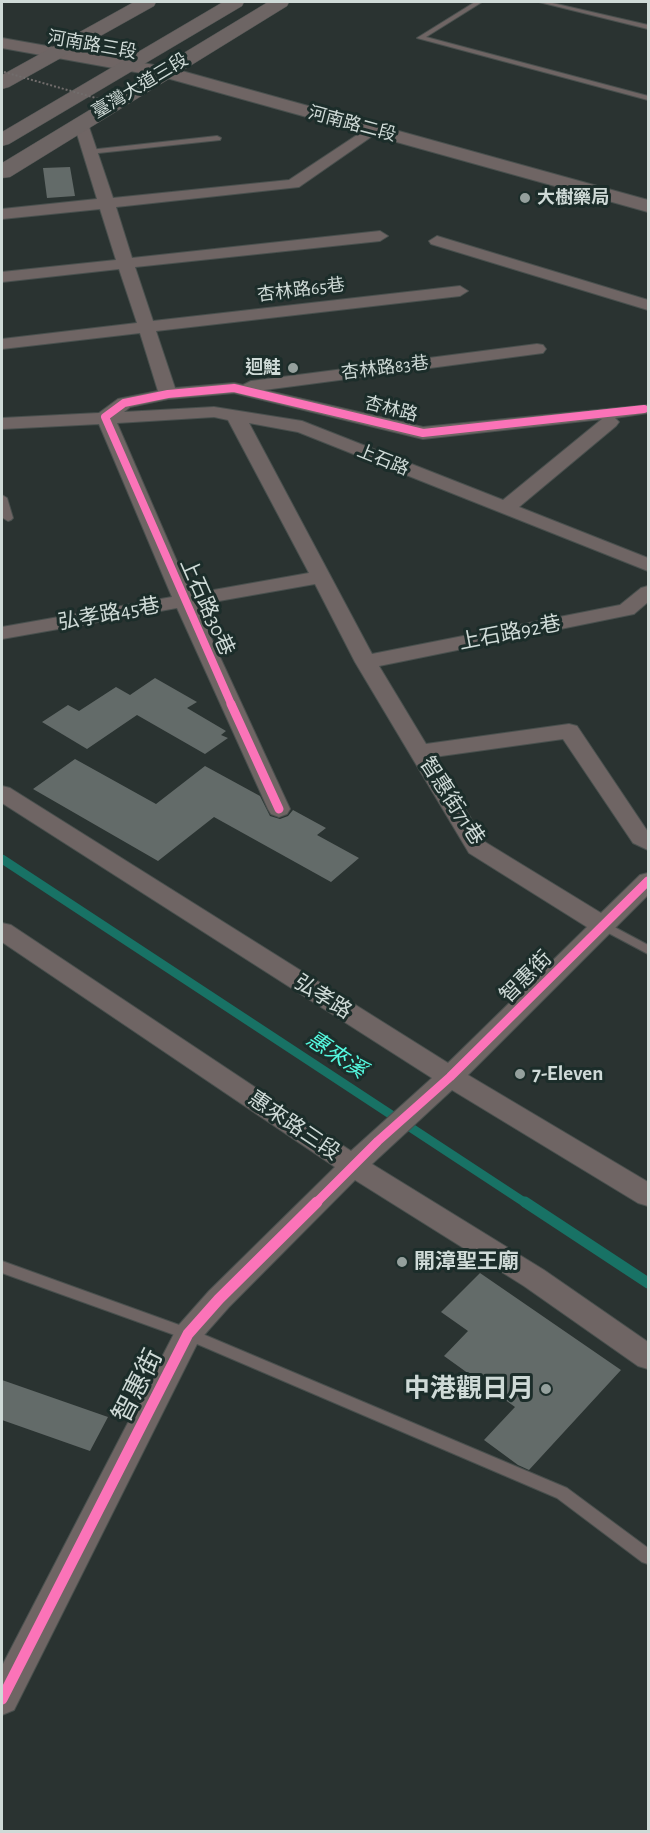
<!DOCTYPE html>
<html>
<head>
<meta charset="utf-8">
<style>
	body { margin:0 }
	#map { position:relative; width:650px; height:1833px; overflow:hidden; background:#2a3331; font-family:"Alegreya Sans",sans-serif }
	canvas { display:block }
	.frame { position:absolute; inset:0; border:3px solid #cfdad7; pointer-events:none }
</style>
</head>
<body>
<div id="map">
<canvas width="650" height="1833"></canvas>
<div class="frame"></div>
</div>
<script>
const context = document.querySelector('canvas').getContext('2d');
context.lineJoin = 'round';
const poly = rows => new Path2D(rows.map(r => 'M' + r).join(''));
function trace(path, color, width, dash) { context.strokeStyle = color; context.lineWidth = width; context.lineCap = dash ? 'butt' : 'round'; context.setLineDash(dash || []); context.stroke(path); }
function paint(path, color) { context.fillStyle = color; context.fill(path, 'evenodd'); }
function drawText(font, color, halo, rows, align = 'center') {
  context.font = font + ' "Alegreya Sans","Noto Sans TC",sans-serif'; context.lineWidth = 6; context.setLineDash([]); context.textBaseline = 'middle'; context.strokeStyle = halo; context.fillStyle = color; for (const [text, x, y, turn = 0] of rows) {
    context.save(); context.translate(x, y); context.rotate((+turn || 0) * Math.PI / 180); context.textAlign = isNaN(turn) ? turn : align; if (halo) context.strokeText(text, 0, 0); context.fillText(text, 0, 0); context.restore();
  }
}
trace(poly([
	[2,859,527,1204]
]), '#187265', 9);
trace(poly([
	[525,1202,648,1283]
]), '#187265', 11);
paint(poly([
	[70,167,75,196,47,198,43,168],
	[155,678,197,702,187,708,226,731,221,735,228,738,205,754,137,715,87,749,42,722,68,705,79,711,116,687,130,695],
	[75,759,156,804,205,766,260,796,270,816,280,819,288,816,293,810,326,828,317,835,359,858,331,882,214,817,158,861,33,789],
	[480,1273,621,1370,529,1470,518,1465,484,1440,515,1407,444,1356,468,1331,441,1312],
	[2,1380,108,1417,90,1451,2,1420]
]), '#636b69');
const service = poly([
	[475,2,482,2,426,37,648,96,648,100,417,38,475,2],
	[539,2,548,2,648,25,648,29,539,2],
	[217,136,221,138,220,140,89,154,85,152,89,150,217,136],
	[2,495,7,498,13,518,11,520,8,521,3,518,2,495],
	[603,921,648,945,648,954,599,928,597,925,599,922,603,921],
	[2,1261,193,1330,567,1488,648,1548,648,1564,642,1562,557,1498,183,1338,2,1273,2,1261]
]);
const minor = poly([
	[80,117,87,121,113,198,289,180,369,127,374,126,381,130,299,187,116,207,132,258,380,231,388,236,380,241,135,267,153,321,460,286,468,291,460,296,156,331,175,388,234,383,243,385,251,381,537,344,543,345,546,349,543,353,264,390,423,427,648,405,648,413,615,418,619,422,616,426,519,507,648,558,648,571,298,432,249,423,372,654,620,605,641,588,648,586,648,602,634,614,379,666,426,744,569,724,577,726,648,832,648,850,633,843,563,739,434,757,485,842,601,913,640,875,648,873,648,895,468,1075,648,1182,648,1206,638,1203,452,1090,372,1164,544,1270,648,1342,648,1369,638,1366,524,1286,355,1180,229,1307,198,1342,14,1710,2,1715,2,1666,178,1326,209,1291,335,1167,2,942,2,923,11,925,351,1151,432,1078,2,803,2,786,10,788,448,1063,587,927,469,853,355,662,315,584,196,605,290,809,287,814,279,817,271,814,268,809,177,608,2,639,2,627,172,597,99,424,2,429,2,418,99,413,118,399,158,391,140,333,2,349,2,339,137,323,119,269,2,282,2,272,116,260,100,209,2,219,2,209,97,199,73,121,80,117],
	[234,393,423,439,602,419,503,500,302,421,214,407,124,412,130,407,168,399,234,393],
	[214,417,228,420,309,573,191,594,117,423,214,417],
	[437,236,648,300,648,310,431,244,429,241,437,236]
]);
const tertiary = poly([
	[2,38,171,68,648,200,648,212,163,77,2,48,2,38]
]);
const primary = poly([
	[134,2,156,2,154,6,9,87,2,89,2,75,134,2],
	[223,2,244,2,242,6,9,144,2,146,2,132,223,2],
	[268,2,289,2,287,6,10,177,2,178,2,163,268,2]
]);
trace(service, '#49504e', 2);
trace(minor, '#49504e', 2);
trace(tertiary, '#49504e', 2);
trace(primary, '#49504e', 1);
paint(service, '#6f6564');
paint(minor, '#6f6564');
paint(tertiary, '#6f6564');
paint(primary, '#6d6564');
trace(poly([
	[4,72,124,106]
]), '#716d6c', 2, [2, 2]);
trace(poly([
	[232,706,105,417,124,403,168,394,234,388,423,433,644,409]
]), '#fb73b8', 8);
trace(poly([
	[231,704,279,809],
	[315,1204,378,1141,450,1077,648,881]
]), '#fb73b8', 9);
trace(poly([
	[2,1699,188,1334,219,1299,317,1202]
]), '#fb73b8', 11);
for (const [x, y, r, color] of [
	[525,198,6,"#95a09d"],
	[293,368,6,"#95a09d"],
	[520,1074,6,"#95a09d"],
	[402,1262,6,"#95a09d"],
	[546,1389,6,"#95a09d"]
]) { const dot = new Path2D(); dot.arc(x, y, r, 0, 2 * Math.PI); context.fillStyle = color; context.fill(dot); trace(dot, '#1c2d2a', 2); }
drawText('18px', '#cfdad7', '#1c2d2a', [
	["河南路三段",92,45,10],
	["臺灣大道三段",140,86,-31],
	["河南路二段",352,124,15],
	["杏林路65巷",301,290,-7],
	["杏林路83巷",385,368,-7],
	["杏林路",391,409,14],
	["上石路",383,460,22]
]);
drawText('bold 18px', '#cfdad7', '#1c2d2a', [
	["大樹藥局",537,198],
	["迴鮭",281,368,"right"]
], 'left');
drawText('21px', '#cfdad7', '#1c2d2a', [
	["上石路30巷",207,607,66],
	["弘孝路45巷",109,614,-10],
	["上石路92巷",510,633,-11],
	["智惠街71巷",452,801,57],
	["智惠街",526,977,-45],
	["弘孝路",323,997,32],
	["惠來路三段",294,1126,34]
]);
drawText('bold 21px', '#cfdad7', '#1c2d2a', [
	["7-Eleven",532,1074],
	["開漳聖王廟",414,1262]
], 'left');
drawText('italic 22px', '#54f9df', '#1c2d2a', [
	["惠來溪",336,1055,33]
]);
drawText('26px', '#cfdad7', '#1c2d2a', [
	["智惠街",138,1386,-63]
]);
drawText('bold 26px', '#cfdad7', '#1c2d2a', [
	["中港觀日月",534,1389]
], 'right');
</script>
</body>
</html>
